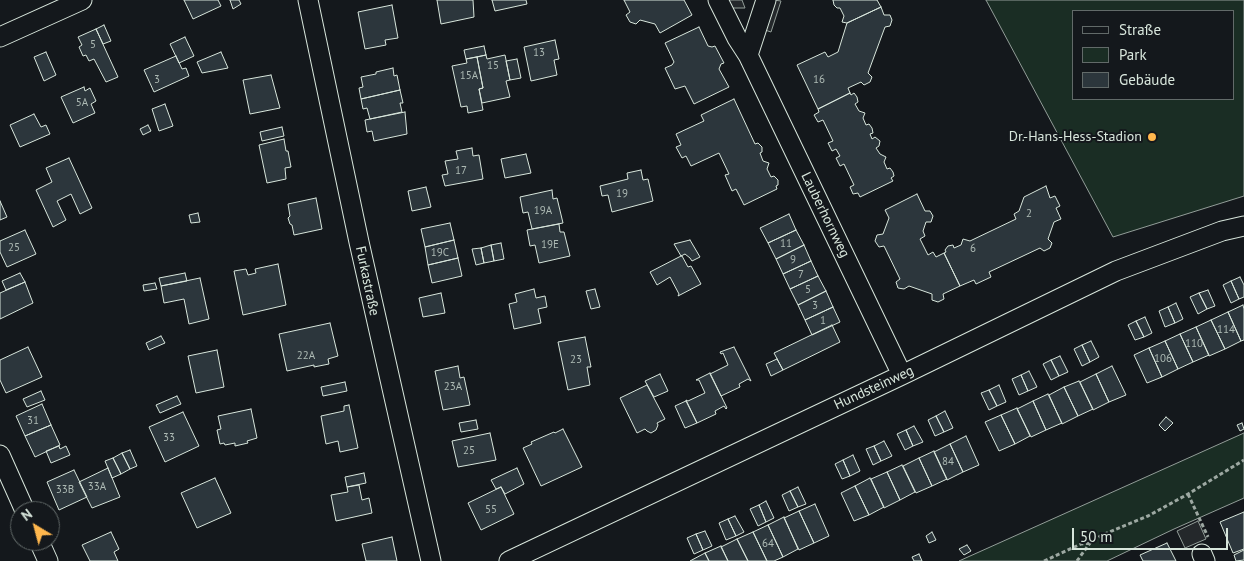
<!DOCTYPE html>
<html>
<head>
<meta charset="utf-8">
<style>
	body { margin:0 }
	#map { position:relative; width:1244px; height:561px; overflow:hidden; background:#14181c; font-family:"PT Sans",sans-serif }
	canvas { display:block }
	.legend { position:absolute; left:1072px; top:10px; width:162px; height:90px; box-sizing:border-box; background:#14181c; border:1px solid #626a69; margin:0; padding:6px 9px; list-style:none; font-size:15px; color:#d8e6dc }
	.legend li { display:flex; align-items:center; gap:10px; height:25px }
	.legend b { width:25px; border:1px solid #626a69 }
	.north { position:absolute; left:10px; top:501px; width:50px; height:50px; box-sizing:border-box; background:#14181c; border:1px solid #626a69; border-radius:50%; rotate:323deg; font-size:14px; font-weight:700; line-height:20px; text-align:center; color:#d8e6dc }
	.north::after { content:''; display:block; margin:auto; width:18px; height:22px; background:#ffb74d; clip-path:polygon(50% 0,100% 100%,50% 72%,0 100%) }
	.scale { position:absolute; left:1072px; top:528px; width:156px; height:22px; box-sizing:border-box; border:2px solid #d8e6dc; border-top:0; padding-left:6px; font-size:15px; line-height:18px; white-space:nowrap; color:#d8e6dc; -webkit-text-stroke:4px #14181c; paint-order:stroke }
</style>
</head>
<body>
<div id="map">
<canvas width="1244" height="561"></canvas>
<ul class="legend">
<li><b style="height:6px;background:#14181c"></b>Straße</li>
<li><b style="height:14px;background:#1a2d24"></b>Park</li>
<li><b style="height:14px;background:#2c363c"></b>Gebäude</li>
</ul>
<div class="north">N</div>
<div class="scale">50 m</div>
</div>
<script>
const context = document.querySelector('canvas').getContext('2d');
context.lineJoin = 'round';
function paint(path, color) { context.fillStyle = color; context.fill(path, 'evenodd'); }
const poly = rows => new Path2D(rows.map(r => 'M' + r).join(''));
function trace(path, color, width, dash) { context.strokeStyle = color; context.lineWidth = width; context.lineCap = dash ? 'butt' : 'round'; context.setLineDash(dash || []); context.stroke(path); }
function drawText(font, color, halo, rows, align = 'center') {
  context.font = font + ' "PT Sans",sans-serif'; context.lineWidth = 4; context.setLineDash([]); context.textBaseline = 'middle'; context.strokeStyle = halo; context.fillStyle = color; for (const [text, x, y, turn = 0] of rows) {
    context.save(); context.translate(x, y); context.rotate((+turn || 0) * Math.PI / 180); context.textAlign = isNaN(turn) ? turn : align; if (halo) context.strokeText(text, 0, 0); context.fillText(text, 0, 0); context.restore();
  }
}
const green = poly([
	[986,0,1244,0,1244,196,1113,237,986,0],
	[1233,11,1233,99,1073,99,1073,11,1233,11],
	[1244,433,1244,498,1174,529,1107,561,959,561,1244,433]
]);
paint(green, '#1a2d24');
trace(green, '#939e99', 1);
const parking = poly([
	[726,0,742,0,745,8,732,8,726,0],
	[774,0,781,1,771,32,765,30,774,0],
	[1198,521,1206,539,1185,548,1177,531,1198,521]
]);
paint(parking, '#24282b');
trace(parking, '#939e99', 1);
const building = poly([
	[184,0,218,0,221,6,193,19,184,0],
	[230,0,239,0,241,4,233,9,230,0],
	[437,0,473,0,474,17,441,24,437,0],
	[492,0,526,0,527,4,495,11,492,0],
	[624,0,684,0,692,15,660,33,655,24,640,20,636,24,630,22,626,15,630,12,624,0],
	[833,0,877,0,881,7,847,23,842,22,844,16,840,8,837,8,834,5,833,0],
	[392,5,398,38,385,40,386,45,365,49,358,12,392,5],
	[881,7,884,15,890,15,892,20,890,26,885,27,868,73,872,77,870,82,864,85,861,82,848,88,850,93,818,109,797,65,825,52,828,57,838,52,847,23,881,7],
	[104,25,111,41,103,44,96,29,104,25],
	[699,27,708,46,712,47,715,46,724,63,721,64,719,69,729,87,694,104,685,86,675,89,665,68,672,65,674,62,665,43,699,27],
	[96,29,118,77,106,82,94,59,89,61,86,55,83,56,79,47,82,45,78,37,96,29],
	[185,37,194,56,179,63,170,44,185,37],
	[555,40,559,59,554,60,557,75,531,81,524,47,555,40],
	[484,46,486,55,466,59,464,50,484,46],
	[46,52,56,75,44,81,34,57,46,52],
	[221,52,228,68,202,73,197,62,221,52],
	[486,55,487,59,505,55,510,80,506,81,510,97,482,103,479,89,483,88,477,57,486,55],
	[176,56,182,69,186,68,189,76,154,92,144,70,176,56],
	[477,57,483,88,479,89,483,110,468,113,467,106,461,107,452,66,467,63,466,59,477,57],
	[517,59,521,78,510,80,506,61,517,59],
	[393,68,394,76,397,75,400,90,361,99,359,88,363,87,361,77,376,74,376,72,393,68],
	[271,75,280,108,250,114,243,80,271,75],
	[84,87,85,91,90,88,96,101,91,104,95,113,73,123,61,97,84,87],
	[400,90,403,103,400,103,402,112,370,119,367,108,363,109,361,99,400,90],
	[850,93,851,95,854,93,857,97,858,102,855,104,859,111,865,113,863,118,866,125,869,124,872,128,873,133,870,134,872,139,875,137,880,141,879,146,876,148,880,154,886,157,884,162,887,169,890,168,893,172,894,176,891,178,893,181,860,197,858,193,853,194,850,187,854,185,844,164,840,166,836,158,840,156,836,149,832,151,828,143,833,141,823,120,818,122,814,115,819,112,818,109,850,93],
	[734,99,755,144,758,143,762,147,762,152,760,153,763,161,769,163,767,169,771,177,774,176,778,180,778,185,776,186,777,189,744,205,736,189,732,191,725,175,729,174,719,153,691,166,686,156,682,158,676,147,681,145,676,134,704,121,701,115,734,99],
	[165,104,173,126,159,131,152,109,165,104],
	[405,112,407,134,374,141,372,131,367,132,365,120,405,112],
	[34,114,41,127,46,125,50,134,20,147,10,125,34,114],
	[148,125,151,131,143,135,140,129,148,125],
	[282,127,284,136,262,141,260,132,282,127],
	[284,139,286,151,288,151,291,167,285,168,286,179,267,183,259,145,284,139],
	[472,148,473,156,479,155,483,179,445,186,442,175,448,174,445,161,458,159,456,151,472,148],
	[526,154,531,173,505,178,501,159,526,154],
	[69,158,92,208,80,214,71,194,57,201,66,220,53,227,36,190,52,182,46,168,69,158],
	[641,170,643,180,648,179,653,201,612,212,608,195,602,196,600,186,628,179,627,173,641,170],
	[1046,186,1050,198,1055,196,1060,206,1056,208,1061,219,1054,222,1048,239,1052,243,1050,248,1044,251,1040,248,989,272,991,277,976,284,974,280,960,286,944,253,946,252,945,250,948,246,953,245,954,248,961,245,963,239,970,241,1016,219,1014,214,1019,211,1024,197,1046,186],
	[426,187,431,207,412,211,408,191,426,187],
	[552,190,553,199,557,198,563,223,532,229,528,212,523,213,520,197,552,190],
	[917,194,925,211,930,211,933,216,931,222,926,222,923,231,925,236,920,239,928,255,933,252,936,257,944,253,960,286,943,294,944,299,938,302,932,300,932,294,909,286,904,289,898,288,896,282,900,279,884,246,879,247,875,241,877,235,883,234,889,218,885,210,917,194],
	[316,198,322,229,294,235,292,225,290,224,288,218,290,216,288,204,316,198],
	[0,201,7,217,0,220,0,201],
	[198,213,200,222,191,223,189,215,198,213],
	[789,214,796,230,768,243,760,228,789,214],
	[450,223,454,240,425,247,421,229,450,223],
	[559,224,560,232,564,232,570,256,539,263,535,245,530,246,527,230,559,224],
	[25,230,36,254,7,267,0,252,0,241,25,230],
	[796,230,804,245,776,259,768,243,796,230],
	[454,240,458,258,428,265,425,247,454,240],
	[690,240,700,257,692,261,690,258,685,254,681,256,674,244,690,240],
	[501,243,504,259,494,261,491,245,501,243],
	[491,245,494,261,484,263,481,248,491,245],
	[804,245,811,261,783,274,776,259,804,245],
	[481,248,484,263,476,265,472,249,481,248],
	[681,256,682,256,688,267,691,266,701,284,678,296,679,294,670,277,657,285,650,272,681,256],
	[458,258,462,276,432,283,428,265,458,258],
	[811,261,818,276,790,289,783,274,811,261],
	[278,264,286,305,243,315,234,271,246,269,248,275,256,273,255,269,278,264],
	[20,273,25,282,6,290,2,281,20,273],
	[185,273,187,281,161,286,159,278,185,273],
	[818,276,826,291,798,305,790,289,818,276],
	[1240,277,1244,285,1244,297,1239,299,1231,281,1240,277],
	[200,278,209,319,189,324,184,299,164,303,161,286,200,278],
	[1231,281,1239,299,1231,303,1223,285,1231,281],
	[25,282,33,303,0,319,0,293,25,282],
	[155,283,157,289,144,291,143,285,155,283],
	[534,289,536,298,545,296,547,307,538,309,541,323,514,329,509,304,517,302,515,294,534,289],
	[595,289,600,307,591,309,586,291,595,289],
	[1208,290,1215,306,1207,309,1199,293,1208,290],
	[826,291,833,307,805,320,798,305,826,291],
	[441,293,445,313,423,317,419,298,441,293],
	[1199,293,1207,309,1198,314,1190,297,1199,293],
	[1176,303,1183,319,1175,323,1168,307,1176,303],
	[1243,305,1244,309,1244,340,1241,341,1228,312,1243,305],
	[833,307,840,322,812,335,805,320,833,307],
	[1168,307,1175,323,1165,327,1159,311,1168,307],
	[1228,312,1241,341,1225,349,1211,320,1228,312],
	[1145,317,1152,333,1144,337,1136,321,1145,317],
	[1211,320,1225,349,1209,356,1196,327,1211,320],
	[1136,321,1144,337,1135,340,1128,325,1136,321],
	[330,323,338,356,328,359,329,364,314,367,314,365,287,371,279,334,330,323],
	[832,325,840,342,783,370,774,353,832,325],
	[1196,327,1209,355,1193,362,1180,334,1196,327],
	[1180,334,1193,362,1178,369,1165,341,1180,334],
	[161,336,165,343,149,350,146,343,161,336],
	[585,337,591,367,587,367,590,385,568,390,558,342,585,337],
	[1091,341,1099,357,1090,362,1082,345,1091,341],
	[1165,341,1178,369,1162,377,1149,348,1165,341],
	[1082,345,1090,362,1082,366,1074,349,1082,345],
	[28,347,42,377,6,393,0,380,0,360,28,347],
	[734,347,751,381,748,379,739,384,740,387,721,396,710,374,728,365,723,353,721,354,720,352,734,347],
	[1149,348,1162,377,1147,383,1134,355,1149,348],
	[217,350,224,387,196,393,188,356,217,350],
	[1060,356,1068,372,1059,376,1051,360,1060,356],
	[777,359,783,370,771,376,766,364,777,359],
	[1051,360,1059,376,1051,380,1043,364,1051,360],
	[458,366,460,378,464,377,470,405,443,410,435,371,458,366],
	[1112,366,1126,395,1109,402,1096,374,1112,366],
	[1029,371,1037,387,1028,391,1021,375,1029,371],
	[710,373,727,408,726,409,724,406,715,411,716,414,697,423,686,400,688,401,705,393,699,380,696,380,710,373],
	[660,374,668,391,654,397,645,381,660,374],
	[1096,374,1109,402,1093,410,1080,382,1096,374],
	[1021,375,1028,391,1019,395,1012,379,1021,375],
	[1079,381,1093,409,1078,416,1064,387,1079,381],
	[345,382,347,391,323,396,321,387,345,382],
	[647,385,665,419,657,423,658,425,656,430,651,433,647,431,645,429,637,433,620,398,647,385],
	[999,385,1006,402,997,406,989,390,999,385],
	[1064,387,1078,416,1062,424,1049,395,1064,387],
	[989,390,997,406,989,410,981,393,989,390],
	[41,391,45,400,27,407,23,399,41,391],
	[1048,394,1062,423,1046,430,1033,401,1048,394],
	[177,396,181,404,160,413,156,405,177,396],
	[686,401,697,423,685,428,675,406,686,401],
	[1033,401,1046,430,1031,437,1017,409,1033,401],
	[42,404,51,425,25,436,16,416,42,404],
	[349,405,358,448,340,452,338,441,326,444,321,416,344,411,344,406,349,405],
	[1017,408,1030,436,1015,444,1001,415,1017,408],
	[251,409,257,438,247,441,248,443,235,446,235,443,225,445,224,443,220,444,217,430,221,429,218,416,251,409],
	[945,411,953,428,944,432,936,416,945,411],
	[183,412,199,446,165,462,149,427,183,412],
	[1001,415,1015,444,999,451,985,422,1001,415],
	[936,416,944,432,935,436,928,420,936,416],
	[1166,417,1173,423,1165,431,1159,425,1166,417],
	[476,420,478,429,461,432,459,423,476,420],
	[1242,423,1244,429,1240,431,1237,425,1242,423],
	[51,425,60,445,35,457,25,436,51,425],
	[914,426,923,442,913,446,906,430,914,426],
	[563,429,582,467,541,486,523,448,532,444,531,442,554,432,555,433,563,429],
	[906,430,913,446,905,450,897,434,906,430],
	[490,433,496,460,458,467,452,441,490,433],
	[966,436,979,465,963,472,950,444,966,436],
	[884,441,892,456,881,461,874,446,884,441],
	[950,444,963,472,947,480,934,452,950,444],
	[59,446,60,449,66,446,70,455,51,463,46,451,59,446],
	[874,446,881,461,873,465,866,449,874,446],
	[130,450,137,466,130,469,122,453,130,450],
	[934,451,947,479,932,486,919,458,934,451],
	[122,453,130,469,121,474,113,458,122,453],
	[853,455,860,471,850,476,843,460,853,455],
	[113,458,121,474,112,478,105,461,113,458],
	[919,458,932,486,916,493,903,466,919,458],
	[843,460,850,476,842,479,835,464,843,460],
	[902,465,915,492,900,500,887,472,902,465],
	[108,468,120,497,92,508,79,482,108,468],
	[517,468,524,484,505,494,501,487,496,489,491,480,517,468],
	[74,470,87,497,59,510,47,482,74,470],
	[887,472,900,500,884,508,871,479,887,472],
	[364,473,366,483,347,487,345,477,364,473],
	[215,478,231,513,197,528,181,493,215,478],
	[870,478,884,507,869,515,855,486,870,478],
	[359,485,362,500,369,498,372,513,336,521,331,495,348,492,347,487,359,485],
	[855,486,869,515,854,521,841,493,855,486],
	[501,487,514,514,481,530,468,503,501,487],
	[798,487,806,504,798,507,790,491,798,487],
	[790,491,798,507,789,511,782,495,790,491],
	[766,501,774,518,766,522,759,505,766,501],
	[815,504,829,536,814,543,799,511,815,504],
	[759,505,766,522,758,526,750,509,759,505],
	[799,511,814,543,799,550,784,518,799,511],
	[1244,512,1244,549,1233,553,1220,522,1244,512],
	[735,516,744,532,736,536,728,519,735,516],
	[784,517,798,549,783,557,768,525,784,517],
	[728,519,736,536,726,540,719,523,728,519],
	[768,525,783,557,774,561,767,561,753,532,768,525],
	[705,531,712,546,703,550,696,534,705,531],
	[111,532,119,549,114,552,118,561,90,561,82,545,111,532],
	[753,532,767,561,748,561,737,539,753,532],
	[932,532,936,540,929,543,926,536,932,532],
	[696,534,703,550,694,554,687,538,696,534],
	[392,537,397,561,366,561,362,544,392,537],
	[737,539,748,561,728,561,721,547,737,539],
	[1167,543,1176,561,1143,561,1140,555,1167,543],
	[967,545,971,551,964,555,959,549,967,545],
	[721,546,728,561,709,561,705,553,721,546],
	[1244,550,1244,560,1236,561,1234,555,1244,550],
	[705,553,709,561,690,561,705,553],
	[919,554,922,561,914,561,912,557,919,554]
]);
paint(building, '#2c363c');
trace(building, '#d8e6dc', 1);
const minor = poly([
	[308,0,359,242,431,561],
	[718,0,737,38,748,55,902,375],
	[0,37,82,0],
	[748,55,766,0],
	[0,455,25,511],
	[39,541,48,561],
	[1202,554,1205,561],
	[509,561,902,375,1116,271,1222,231,1244,226]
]);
trace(minor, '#d8e6dc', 21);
trace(poly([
	[1188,494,1208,537],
	[1044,561,1081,544,1090,543],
	[1077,561,1090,543,1102,535,1148,516,1188,494,1244,460]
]), '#9da8a2', 3, [4, 2.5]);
trace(minor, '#14181c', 19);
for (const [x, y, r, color] of [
	[1152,137,5,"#ffb74d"]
]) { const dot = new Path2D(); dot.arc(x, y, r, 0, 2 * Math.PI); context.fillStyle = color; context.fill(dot); trace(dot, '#14181c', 2); }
drawText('11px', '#adbab4', null, [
	["5",93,45],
	["13",539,53],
	["15",493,66],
	["15A",469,76],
	["3",157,80],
	["16",819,80],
	["5A",82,103],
	["17",461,171],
	["19",622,194],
	["19A",543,211],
	["2",1029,214],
	["11",786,244],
	["19E",550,245],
	["25",14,248],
	["6",973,249],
	["19C",440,253],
	["9",793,260],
	["7",801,275],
	["5",808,290],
	["3",815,306],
	["1",823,321],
	["114",1226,330],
	["110",1194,344],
	["22A",306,356],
	["106",1163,359],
	["23",576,360],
	["23A",453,387],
	["31",33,421],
	["33",169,438],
	["25",469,451],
	["84",948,462],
	["33A",97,487],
	["33B",65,490],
	["55",491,510],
	["64",768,544]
]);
drawText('14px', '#d8e6dc', '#14181c', [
	["Dr.-Hans-Hess-Stadion",1142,137]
], 'right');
drawText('14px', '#d8e6dc', '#14181c', [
	["Lauberhornweg",825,215,64],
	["Furkastraße",367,281,78],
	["Hundsteinweg",874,388,-25]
]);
</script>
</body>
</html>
